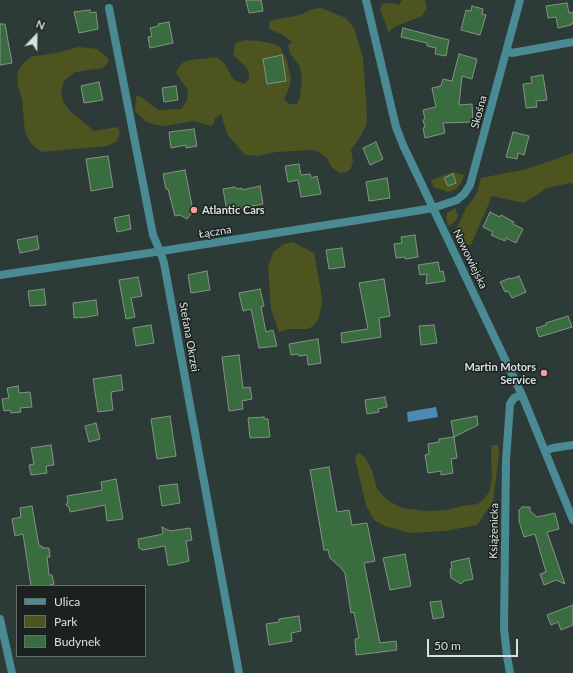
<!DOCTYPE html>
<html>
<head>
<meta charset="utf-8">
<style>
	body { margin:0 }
	#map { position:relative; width:573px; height:673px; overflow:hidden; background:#2d3b38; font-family:Lato,sans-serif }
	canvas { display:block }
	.legend { position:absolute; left:16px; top:585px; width:130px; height:72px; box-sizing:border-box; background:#1a211f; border:1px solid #666e6b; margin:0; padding:5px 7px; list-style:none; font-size:12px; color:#d8e1de }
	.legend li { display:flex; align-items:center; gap:8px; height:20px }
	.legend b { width:20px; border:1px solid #666e6b }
	.north { position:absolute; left:16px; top:16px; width:40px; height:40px; -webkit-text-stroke:3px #1a211f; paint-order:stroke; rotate:22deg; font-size:11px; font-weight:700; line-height:16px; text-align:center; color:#d8e1de }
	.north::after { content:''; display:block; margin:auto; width:14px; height:18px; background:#d8e1de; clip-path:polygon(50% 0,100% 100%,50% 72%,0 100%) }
	.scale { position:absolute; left:427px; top:639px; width:91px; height:18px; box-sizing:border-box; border:2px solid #d8e1de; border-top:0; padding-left:5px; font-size:12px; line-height:14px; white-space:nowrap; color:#d8e1de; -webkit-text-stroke:3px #1a211f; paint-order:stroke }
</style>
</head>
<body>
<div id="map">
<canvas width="573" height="673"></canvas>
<ul class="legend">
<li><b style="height:5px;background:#4a8a95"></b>Ulica</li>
<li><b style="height:11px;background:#4e541f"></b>Park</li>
<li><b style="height:11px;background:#396c3f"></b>Budynek</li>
</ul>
<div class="north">N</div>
<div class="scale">50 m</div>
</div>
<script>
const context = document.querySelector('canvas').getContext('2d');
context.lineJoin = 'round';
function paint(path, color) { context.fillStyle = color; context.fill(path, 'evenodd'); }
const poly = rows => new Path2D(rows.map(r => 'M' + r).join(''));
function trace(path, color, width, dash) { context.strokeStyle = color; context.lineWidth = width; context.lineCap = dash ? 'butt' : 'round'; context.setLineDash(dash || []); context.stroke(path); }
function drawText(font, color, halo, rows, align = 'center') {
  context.font = font + ' Lato,sans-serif'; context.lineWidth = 3; context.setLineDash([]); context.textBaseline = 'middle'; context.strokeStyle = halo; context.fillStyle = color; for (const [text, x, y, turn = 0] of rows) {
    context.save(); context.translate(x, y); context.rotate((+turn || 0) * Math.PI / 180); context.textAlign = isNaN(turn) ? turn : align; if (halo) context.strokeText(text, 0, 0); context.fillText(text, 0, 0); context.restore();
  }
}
paint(poly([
	[402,0,425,0,427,8,422,16,396,26,388,32,386,24,380,10,382,4,390,3,399,5],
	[321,8,346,18,354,28,363,58,367,116,366,125,360,137,351,150,353,161,351,168,347,172,340,173,332,168,327,158,319,152,312,150,276,152,258,156,245,155,227,134,221,114,215,118,214,124,210,126,195,121,164,126,155,125,145,121,135,111,136,96,141,97,158,110,181,109,187,100,188,90,176,73,179,67,184,62,191,60,217,57,225,64,233,79,236,81,245,84,249,79,249,72,245,66,233,55,235,43,245,40,259,41,273,44,280,47,287,61,291,79,288,91,284,99,289,104,297,104,300,98,302,78,300,67,290,53,288,46,292,42,283,35,269,29,269,21,300,15,313,9],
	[79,47,97,49,108,58,108,63,103,68,75,72,64,81,61,92,63,102,71,112,94,131,118,127,120,133,117,141,107,146,42,152,37,149,30,142,25,132,22,99,18,86,17,75,20,67,30,57,56,53],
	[573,153,573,184,570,183,547,188,524,203,492,196,471,245,463,244,462,246,455,232,466,208,470,203,477,193,475,200,481,178,527,169],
	[453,172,464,175,461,183,456,189,448,192,434,187,431,180],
	[455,208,458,216,455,222,448,226,446,218,447,213],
	[293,242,314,253,321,291,322,304,319,317,314,326,307,329,289,329,279,332,271,309,268,266,274,251,284,244],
	[492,445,498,445,499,454,493,502,477,525,445,531,410,533,385,526,374,520,366,505,355,458,358,452,365,457,373,473,377,489,387,500,402,508,425,511,447,510,462,506,478,504,489,493,492,477,491,453]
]), '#4e541f');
paint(poly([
	[436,407,438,417,408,422,407,412]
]), '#4e88b4');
const building = poly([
	[246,0,261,0,263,11,249,13,246,0],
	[567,3,569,13,573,12,573,24,570,24,571,25,558,28,556,17,548,18,546,6,567,3],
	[472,6,483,9,482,14,486,15,480,35,461,30,466,10,471,11,472,6],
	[90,10,90,13,96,12,98,29,79,33,74,12,90,10],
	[169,22,173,43,150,48,148,37,152,36,150,28,159,26,158,24,169,22],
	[0,24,5,24,12,63,0,65,0,24],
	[403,28,449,40,446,56,435,54,436,48,427,46,427,43,401,37,403,28],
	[459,54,477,59,472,79,462,76,459,105,472,104,473,122,443,123,445,133,425,138,423,128,425,127,423,120,425,119,423,110,436,107,432,88,441,86,443,79,452,81,459,54],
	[282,55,286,81,267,84,263,59,282,55],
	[543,75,547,100,536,101,537,107,526,108,523,84,532,83,531,77,543,75],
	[99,82,103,100,84,103,81,86,99,82],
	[176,86,178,100,164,102,162,88,176,86],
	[194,129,197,146,186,148,186,145,171,148,169,132,194,129],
	[513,132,529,136,524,155,518,153,517,159,506,157,513,132],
	[376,142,383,159,370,165,363,148,376,142],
	[108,156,113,187,91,191,86,159,108,156],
	[299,164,301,175,310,174,311,178,317,176,321,194,301,197,298,180,288,182,285,166,299,164],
	[185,170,193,211,187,219,180,215,175,216,168,189,166,189,163,174,185,170],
	[453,174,456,183,448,186,444,178,453,174],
	[387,178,390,198,369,201,366,182,387,178],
	[260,186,263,204,227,211,223,189,235,187,238,189,242,188,242,190,260,186],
	[490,212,500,217,501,215,514,222,513,224,523,229,516,243,506,238,505,241,491,235,493,232,483,227,490,212],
	[129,215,131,229,117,232,114,218,129,215],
	[415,235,418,257,405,259,405,257,396,258,394,244,402,243,401,237,415,235],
	[37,236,39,249,20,253,17,240,37,236],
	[342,248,345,267,329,269,326,250,342,248],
	[438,262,440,272,443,271,445,281,426,284,427,274,420,275,418,265,438,262],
	[207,271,210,290,191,293,188,275,207,271],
	[519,276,526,292,512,298,508,291,505,292,500,282,510,278,511,279,519,276],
	[138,277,142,296,131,298,135,317,126,319,119,280,138,277],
	[384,279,390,316,379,318,381,337,342,343,341,333,368,329,359,283,384,279],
	[44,289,46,305,30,306,28,291,44,289],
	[260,289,264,306,261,307,266,332,273,330,277,346,259,348,251,309,243,311,239,293,260,289],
	[96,300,98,315,81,318,81,317,74,318,73,303,96,300],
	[568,316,572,327,539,337,536,328,546,325,546,323,568,316],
	[151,325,154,343,136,346,133,328,151,325],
	[434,325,437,343,421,345,419,326,434,325],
	[318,339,321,363,308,365,307,355,299,356,298,354,291,355,289,344,318,339],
	[239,355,243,388,250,387,252,399,242,401,243,409,229,411,222,357,239,355],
	[121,375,123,390,111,392,113,410,98,412,93,379,121,375],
	[18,386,19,393,30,392,32,407,20,408,21,412,11,413,10,410,4,411,2,399,9,398,7,388,18,386],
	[385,397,387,407,378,409,379,412,367,414,365,400,385,397],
	[170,416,176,456,157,459,151,419,170,416],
	[477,416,478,425,454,437,451,421,477,416],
	[264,417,264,419,268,419,270,437,250,438,248,418,264,417],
	[96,423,100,439,89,442,85,426,96,423],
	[454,437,457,458,451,459,453,473,441,475,441,471,428,473,425,455,429,454,428,444,439,442,439,439,454,437],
	[51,445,54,465,46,466,47,473,31,475,29,465,34,464,31,448,51,445],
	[329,467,337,512,349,510,352,525,367,523,375,561,364,563,380,643,396,641,397,650,356,655,355,639,359,638,354,612,351,613,345,573,340,567,330,558,328,550,324,550,310,470,329,467],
	[116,479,123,519,107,521,105,505,70,512,69,507,66,505,68,502,67,496,102,490,101,482,116,479],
	[177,484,180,503,162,506,159,486,177,484],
	[32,506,39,546,42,546,42,548,49,548,50,557,47,557,49,575,52,575,54,584,47,586,31,586,23,534,15,536,12,519,21,517,20,508,32,506],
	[522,507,530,507,530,511,537,517,555,513,559,529,547,532,565,584,556,580,544,585,540,574,546,572,535,534,524,537,519,521,519,510,522,507],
	[162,527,170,531,190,528,192,540,186,541,189,561,172,565,168,565,165,546,143,550,139,548,138,539,163,534,162,527],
	[405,554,411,586,390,590,383,558,405,554],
	[469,558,473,579,464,581,461,584,451,578,450,569,452,569,451,562,469,558],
	[441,601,444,617,433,619,430,602,441,601],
	[573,605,573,625,561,630,558,622,551,625,547,615,573,605],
	[299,616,301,631,291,633,292,641,269,645,266,624,279,622,279,619,299,616]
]);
paint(building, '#396c3f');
trace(building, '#879287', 1);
trace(poly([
	[109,8,153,235,160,251,164,263,239,673],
	[507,51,512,53,573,42],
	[0,275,149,253,403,213,433,208,457,200,464,194,470,185,520,0],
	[545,451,553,448,573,445],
	[0,619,12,673],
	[510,673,507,656,504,629,506,460,510,404,514,398,522,395]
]), '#4a8a95', 8);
trace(poly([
	[366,0,396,127,403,145,522,395,573,520]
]), '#4a8a95', 8);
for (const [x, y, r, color] of [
	[194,210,4,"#f59b9b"],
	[544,373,4,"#f59b9b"]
]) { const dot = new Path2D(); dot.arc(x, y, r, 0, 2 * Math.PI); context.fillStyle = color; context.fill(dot); trace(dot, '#1a211f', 1.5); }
drawText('11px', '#d8e1de', '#1a211f', [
	["Skośna",479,112,-75],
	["Łączna",215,232,-9],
	["Nowowiejska",470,259,64],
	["Stefana Okrzei",189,337,80],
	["Książenicka",494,531,-89]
]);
drawText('bold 11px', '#d8e1de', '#1a211f', [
	["Atlantic Cars",202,210],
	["Martin Motors",536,367,"right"],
	["Service",536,380,"right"]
], 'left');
</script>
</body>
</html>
